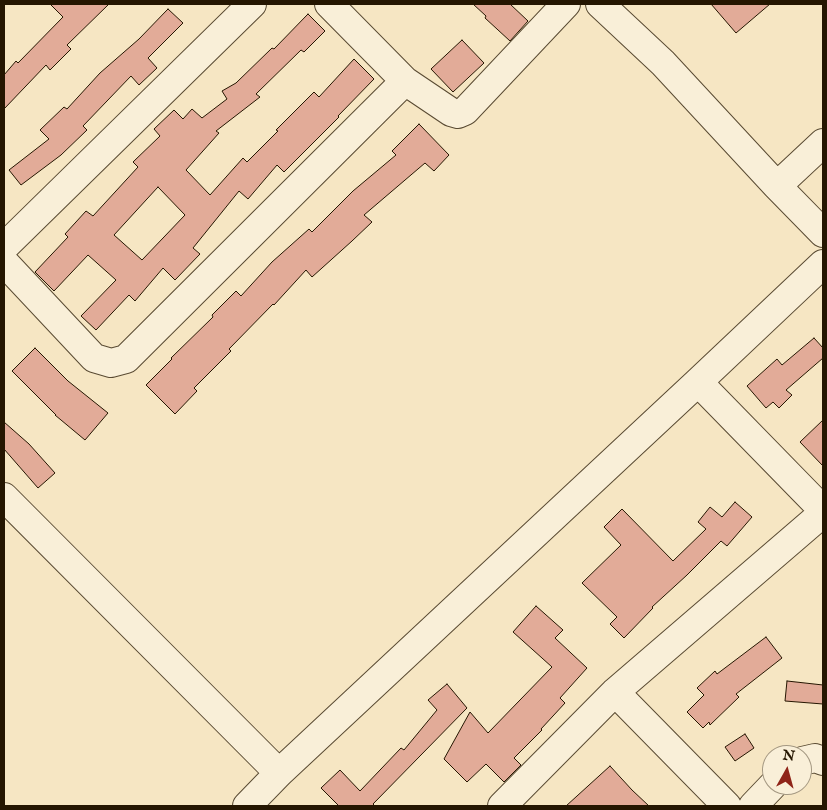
<!DOCTYPE html>
<html>
<head>
<meta charset="utf-8">
<style>
	body { margin:0 }
	#map { position:relative; width:827px; height:810px; overflow:hidden; background:#f6e6c3; font-family:"IM FELL English",serif }
	canvas { display:block }
	.frame { position:absolute; inset:0; border:5px solid #251601; pointer-events:none }
	.north { position:absolute; left:762px; top:745px; width:50px; height:50px; box-sizing:border-box; background:#f9efd8; border:1px solid #a49882; border-radius:50%; rotate:7deg; font-size:14px; font-weight:700; line-height:20px; text-align:center; color:#251601 }
	.north::after { content:''; display:block; margin:auto; width:18px; height:22px; background:#8f2418; clip-path:polygon(50% 0,100% 100%,50% 72%,0 100%) }
</style>
</head>
<body>
<div id="map">
<canvas width="827" height="810"></canvas>
<div class="frame"></div>
<div class="north">N</div>
</div>
<script>
const context = document.querySelector('canvas').getContext('2d');
context.lineJoin = 'round';
function paint(path, color) { context.fillStyle = color; context.fill(path, 'evenodd'); }
const poly = rows => new Path2D(rows.map(r => 'M' + r).join(''));
function trace(path, color, width, dash) { context.strokeStyle = color; context.lineWidth = width; context.lineCap = dash ? 'butt' : 'round'; context.setLineDash(dash || []); context.stroke(path); }
const building = poly([
	[50,4,109,4,67,45,71,49,50,70,46,65,4,109,4,75,16,61,18,63,63,17,50,4],
	[473,4,510,4,528,21,510,41,485,18,486,16,473,4],
	[711,4,770,4,736,33,711,4],
	[168,9,183,23,148,58,157,68,139,85,131,76,83,126,87,130,61,155,21,185,9,170,49,139,40,130,64,107,67,109,100,73,139,39,168,9],
	[308,14,325,31,304,52,301,50,256,94,260,97,216,131,219,133,186,170,210,195,243,158,247,162,278,131,276,130,314,92,319,97,354,59,374,79,338,116,339,117,284,172,277,165,248,199,239,191,193,248,200,254,175,280,163,268,135,301,129,295,96,330,81,316,116,280,88,255,54,291,35,272,68,237,65,234,86,211,93,216,138,167,133,162,160,136,154,129,174,110,183,119,192,109,202,118,227,99,222,91,236,83,272,48,274,49,308,14],
	[158,187,185,215,142,260,114,235,158,187],
	[462,40,484,63,453,92,431,69,462,40],
	[419,124,449,155,434,171,425,163,364,215,372,222,352,241,312,277,306,270,274,305,273,304,229,349,231,351,194,388,197,391,175,414,146,385,172,359,171,358,213,317,212,315,236,291,241,296,272,262,309,229,312,232,353,191,396,155,392,151,419,124],
	[814,338,823,348,823,358,786,390,792,395,779,408,773,402,766,408,747,386,777,359,782,365,814,338],
	[35,348,68,381,108,413,85,440,55,415,56,415,12,371,35,348],
	[823,420,823,466,800,442,823,420],
	[4,422,29,444,55,473,38,488,4,449,4,422],
	[735,502,752,517,727,546,721,541,687,575,652,607,653,608,624,638,610,624,617,617,582,583,621,545,604,527,622,509,673,561,706,529,698,522,710,507,722,517,735,502],
	[536,606,563,630,555,638,587,668,560,698,565,703,541,729,542,730,514,758,521,765,504,782,486,764,467,782,444,759,470,712,488,733,552,667,513,632,536,606],
	[766,637,782,658,736,694,739,697,710,725,709,722,703,728,687,712,704,695,697,688,715,671,717,674,766,637],
	[787,681,823,685,823,704,785,701,787,681],
	[447,684,467,708,373,804,375,806,339,806,321,788,340,770,360,791,401,748,404,750,437,710,428,700,447,684],
	[745,734,754,748,735,761,725,747,745,734],
	[610,766,632,790,649,806,566,806,610,766]
]);
paint(building, '#e2ab98');
trace(building, '#251601', 1);
const minor = poly([
	[329,4,405,81,451,112,458,114,465,111,566,4],
	[600,4,663,63,777,186,823,233],
	[777,186,823,143],
	[4,247,252,4],
	[4,262,94,358,111,363,126,359,405,81],
	[698,382,823,510],
	[4,497,279,773],
	[615,692,727,806],
	[802,761,815,758,823,761],
	[247,806,279,773,698,382,823,264],
	[502,806,615,692,823,513],
	[753,806,773,785]
]);
trace(minor, '#594a32', 30);
trace(minor, '#f9efd8', 28);
</script>
</body>
</html>
